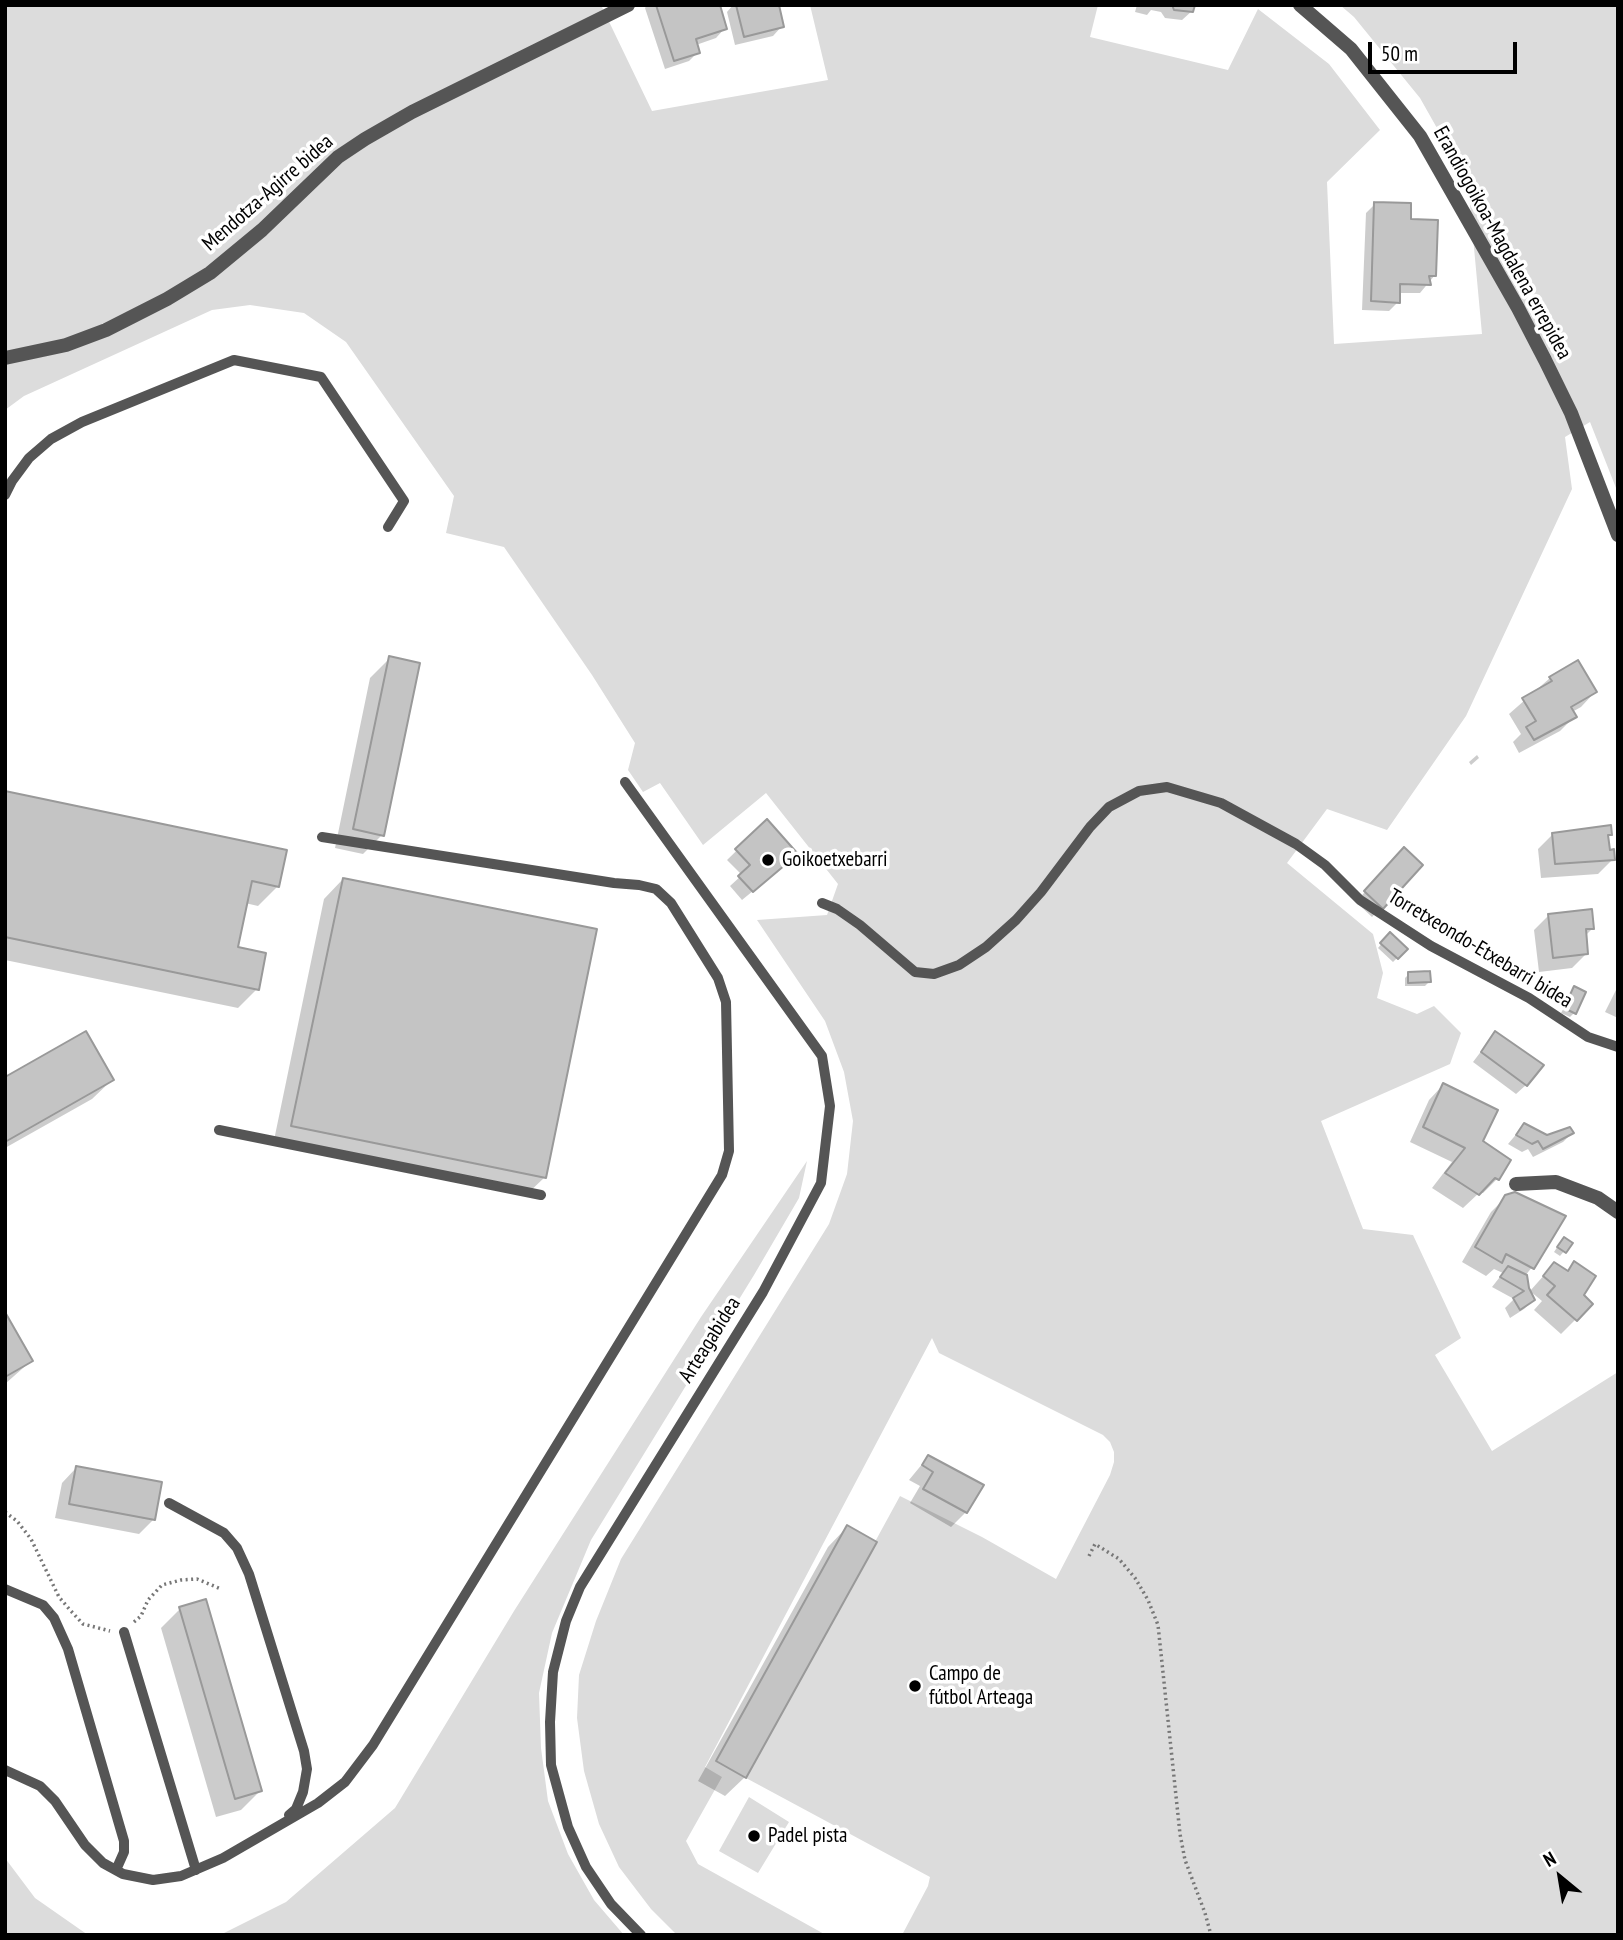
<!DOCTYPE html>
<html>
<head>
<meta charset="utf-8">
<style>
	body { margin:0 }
	#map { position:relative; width:1623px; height:1940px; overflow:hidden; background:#fff; font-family:"PT Sans Narrow",sans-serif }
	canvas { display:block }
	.frame { position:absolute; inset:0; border:7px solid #000; pointer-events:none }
	.north { position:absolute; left:1525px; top:1842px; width:70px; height:70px; -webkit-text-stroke:5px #fff; paint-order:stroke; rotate:330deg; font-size:19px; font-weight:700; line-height:28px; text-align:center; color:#000 }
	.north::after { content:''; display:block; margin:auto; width:24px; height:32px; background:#000; clip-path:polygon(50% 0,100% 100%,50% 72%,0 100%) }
	.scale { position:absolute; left:1368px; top:42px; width:149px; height:32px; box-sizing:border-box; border:4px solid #000; border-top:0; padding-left:9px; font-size:21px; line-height:24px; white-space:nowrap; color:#000; -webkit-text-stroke:5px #fff; paint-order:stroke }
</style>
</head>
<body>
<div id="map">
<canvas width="1623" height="1940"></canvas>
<div class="frame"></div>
<div class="north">N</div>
<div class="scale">50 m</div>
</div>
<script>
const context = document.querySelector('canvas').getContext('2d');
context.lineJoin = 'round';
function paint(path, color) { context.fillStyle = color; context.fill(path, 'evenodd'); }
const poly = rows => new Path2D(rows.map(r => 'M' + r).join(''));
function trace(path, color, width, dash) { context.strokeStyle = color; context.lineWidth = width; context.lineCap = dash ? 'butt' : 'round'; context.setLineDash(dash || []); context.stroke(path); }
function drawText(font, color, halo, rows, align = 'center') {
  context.font = font + ' "PT Sans Narrow",sans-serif'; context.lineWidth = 7; context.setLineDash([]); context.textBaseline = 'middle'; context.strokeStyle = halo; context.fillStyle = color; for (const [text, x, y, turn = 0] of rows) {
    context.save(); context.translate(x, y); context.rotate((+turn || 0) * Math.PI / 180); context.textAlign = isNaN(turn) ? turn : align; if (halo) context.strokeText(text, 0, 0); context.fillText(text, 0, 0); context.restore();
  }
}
paint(poly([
	[5,5,601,5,652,111,828,80,810,5,1098,5,1090,37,1228,70,1258,9,1329,64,1380,130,1327,182,1334,344,1482,334,1468,183,1420,98,1354,17,1340,5,1618,5,1618,493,1590,422,1565,437,1572,489,1466,716,1387,830,1327,809,1287,863,1373,934,1383,973,1377,998,1417,1014,1434,1006,1461,1033,1450,1064,1321,1121,1363,1229,1413,1235,1461,1338,1435,1355,1492,1451,1618,1372,1618,1935,902,1935,928,1886,930,1877,746,1778,900,1496,982,1537,1056,1579,1110,1475,1114,1462,1114,1452,1110,1442,1103,1435,939,1353,932,1338,705,1767,722,1777,686,1841,698,1864,826,1935,677,1935,651,1909,619,1867,599,1824,584,1771,577,1718,579,1675,596,1621,621,1559,829,1224,847,1174,853,1121,844,1072,825,1021,757,920,827,915,838,884,766,793,703,845,660,783,643,792,628,770,635,743,592,675,504,547,446,533,454,496,346,342,304,313,250,305,212,310,24,396,5,410],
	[807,1161,799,1198,754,1275,591,1540,552,1633,539,1693,541,1748,548,1801,568,1854,594,1900,624,1935,220,1935,286,1902,395,1808,514,1611,701,1317],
	[749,1797,789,1822,758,1873,719,1851],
	[5,1858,35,1898,88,1935,5,1935]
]), '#dcdcdc');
paint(poly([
	[647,5,718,5,725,28,716,38,696,45,698,52,689,61,665,69,645,8],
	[733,5,777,5,782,26,773,36,735,45,727,12],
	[1137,5,1193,5,1192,11,1182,20,1165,18,1161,12,1151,10,1147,15,1135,12],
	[1375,204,1409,221,1435,275,1420,293,1398,293,1398,302,1389,311,1362,310,1366,213],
	[390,658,382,835,363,854,335,848,370,678],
	[1577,662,1595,692,1581,707,1572,712,1574,717,1560,731,1519,753,1513,742,1521,734,1509,714,1550,678],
	[1477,755,1479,758,1471,765,1469,762],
	[5,793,278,886,258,906,245,903,236,949,257,989,238,1008,5,960],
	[767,821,787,863,742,900,730,886,742,875,727,860],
	[1610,834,1606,838,1608,852,1613,859,1598,874,1541,878,1538,849,1552,835],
	[1395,858,1421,865,1372,917,1356,902],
	[343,879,545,1177,525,1196,273,1145,324,899],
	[1549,915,1593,928,1585,936,1586,954,1572,968,1539,972,1534,930],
	[1390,934,1406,949,1393,962,1378,948],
	[1409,974,1429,982,1425,986,1405,986,1405,978],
	[1618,986,1618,1018,1605,1012],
	[1575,988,1574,1013,1570,1017,1561,1013],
	[1495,1033,1526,1085,1516,1094,1473,1062],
	[5,1079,112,1080,92,1099,5,1148],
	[1443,1085,1481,1142,1497,1179,1483,1193,1480,1192,1463,1208,1432,1188,1452,1162,1410,1142,1429,1100],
	[1524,1125,1547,1137,1572,1133,1563,1142,1533,1157,1528,1149,1522,1152,1508,1144],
	[1506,1197,1564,1217,1544,1252,1525,1276,1527,1289,1533,1300,1524,1309,1510,1318,1505,1308,1514,1299,1492,1287,1503,1273,1494,1269,1486,1276,1462,1262,1491,1212],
	[1560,1243,1571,1243,1560,1256,1554,1252],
	[1575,1263,1582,1295,1591,1304,1561,1334,1534,1310,1542,1301,1530,1291,1554,1264,1566,1272],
	[5,1315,31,1361,5,1384],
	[928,1457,981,1486,966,1512,951,1527,910,1503,920,1486,909,1480],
	[76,1468,154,1519,139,1534,55,1518,62,1483],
	[847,1527,745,1777,725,1796,698,1781,828,1547],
	[180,1609,261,1790,241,1810,216,1817,161,1628]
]), '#0003');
const building = poly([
	[656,5,720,5,727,29,696,39,700,53,674,61,656,5],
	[736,5,779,5,784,27,744,37,736,5],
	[1172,5,1195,5,1193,12,1174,10,1172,5],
	[1374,202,1411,203,1411,219,1438,220,1436,276,1429,276,1431,285,1400,284,1400,303,1371,301,1374,202],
	[389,656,420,663,384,836,353,829,389,656],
	[1578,660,1597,692,1571,707,1577,717,1534,740,1526,727,1536,721,1522,698,1552,681,1549,677,1578,660],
	[5,791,287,850,279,887,252,881,238,947,266,953,259,990,5,937,5,791],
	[767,819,798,854,753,892,738,876,750,865,735,849,767,819],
	[1611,825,1612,835,1608,835,1610,850,1614,849,1615,860,1555,864,1552,833,1611,825],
	[1404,847,1423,865,1383,909,1364,891,1404,847],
	[343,878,597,929,546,1178,291,1126,343,878],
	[1592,909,1594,929,1586,929,1588,954,1553,958,1548,914,1592,909],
	[1390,932,1408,949,1398,959,1380,943,1390,932],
	[1430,971,1431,982,1408,983,1408,972,1430,971],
	[1574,986,1586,992,1576,1014,1564,1008,1574,986],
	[86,1031,114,1080,5,1142,5,1077,86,1031],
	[1495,1031,1544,1065,1527,1086,1481,1052,1495,1031],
	[1443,1083,1498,1110,1483,1141,1511,1160,1499,1180,1495,1178,1479,1195,1445,1173,1465,1148,1423,1127,1443,1083],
	[1524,1123,1547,1135,1570,1127,1574,1133,1543,1149,1538,1141,1532,1144,1516,1135,1524,1123],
	[1515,1192,1566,1216,1534,1269,1506,1254,1502,1263,1475,1247,1505,1195,1515,1192],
	[1564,1237,1573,1243,1566,1253,1557,1247,1564,1237],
	[1574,1261,1596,1276,1584,1295,1593,1304,1577,1321,1547,1295,1555,1286,1543,1276,1554,1262,1568,1271,1574,1261],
	[1508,1266,1527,1275,1529,1288,1535,1300,1520,1310,1513,1298,1524,1291,1500,1277,1508,1266],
	[5,1312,33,1361,5,1377,5,1312],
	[928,1455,984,1485,967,1513,923,1489,933,1472,922,1465,928,1455],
	[76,1466,162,1482,155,1520,69,1504,76,1466],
	[847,1525,877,1542,746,1778,716,1761,847,1525],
	[206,1599,262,1791,235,1799,179,1607,206,1599]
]);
paint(building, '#c4c4c4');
trace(building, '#999', 2);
trace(poly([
	[5,1512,17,1521,31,1539,59,1597,70,1610,83,1624,110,1631],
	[1089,1556,1095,1544,1119,1559,1135,1578,1148,1600,1158,1625,1180,1834,1185,1860,1205,1913,1211,1935],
	[134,1622,141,1616,148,1600,162,1585,181,1580,197,1579,221,1589]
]), '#777', 3.5, [2, 3.5]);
trace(poly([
	[5,495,12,481,29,458,51,439,82,422,234,360,321,377,404,501,388,527],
	[625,782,822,1056,830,1106,821,1183,763,1292,580,1587,566,1621,553,1672,550,1722,551,1765,568,1827,586,1867,611,1904,641,1935],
	[822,903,837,909,860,925,915,972,934,974,959,965,986,947,1016,920,1041,892,1090,827,1109,807,1139,791,1167,787,1221,803,1296,844,1325,865,1360,900,1431,946,1529,998,1588,1037,1618,1047],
	[219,1130,541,1195],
	[169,1503,224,1533,237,1548,249,1574,304,1751,307,1769,303,1792,296,1809,289,1815],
	[5,1589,43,1605,54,1618,68,1649,124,1841,124,1852,116,1870],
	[124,1632,196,1870],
	[5,1770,40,1786,55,1801,85,1845,103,1863,123,1874,153,1880,181,1876,223,1858,318,1803,345,1782,373,1745,722,1175,729,1151,726,1002,718,978,671,903,656,889,639,885,614,883,322,837]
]), '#555', 10);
trace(poly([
	[1300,5,1351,49,1420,136,1518,308,1545,360,1571,413,1618,535],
	[5,358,66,345,106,330,167,299,210,273,262,230,338,157,365,139,412,112,628,5],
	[1516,1184,1556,1182,1598,1198,1618,1212]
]), '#555', 14);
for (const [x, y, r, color] of [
	[768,860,7,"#000"],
	[915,1686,7,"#000"],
	[754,1836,7,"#000"]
]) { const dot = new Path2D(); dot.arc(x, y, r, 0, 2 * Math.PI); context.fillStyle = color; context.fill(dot); trace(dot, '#fff', 2.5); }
drawText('21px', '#000', '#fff', [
	["Mendotza-Agirre bidea",268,193,-41],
	["Erandiogoikoa-Magdalena errepidea",1502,243,61],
	["Torretxeondo-Etxebarri bidea",1480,949,31],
	["Arteagabidea",710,1340,-58]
]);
drawText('21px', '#000', '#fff', [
	["Goikoetxebarri",782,860],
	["Campo de",929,1674],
	["fútbol Arteaga",929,1698],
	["Padel pista",768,1836]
], 'left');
</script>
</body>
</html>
